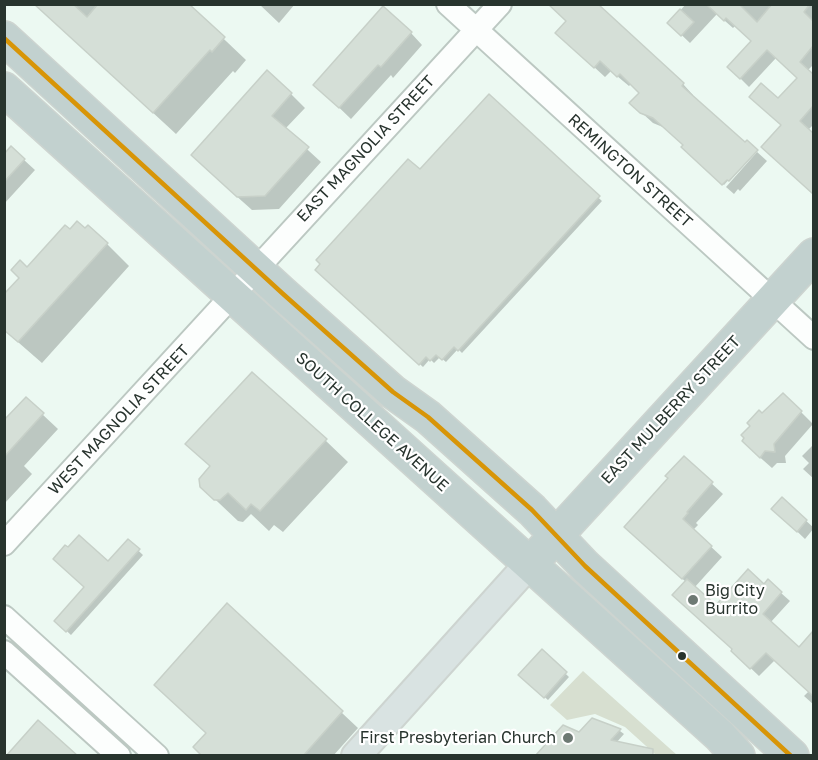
<!DOCTYPE html>
<html>
<head>
<meta charset="utf-8">
<style>
	body { margin:0 }
	#map { position:relative; width:818px; height:760px; overflow:hidden; background:#ecf9f2; font-family:"Golos Text",sans-serif }
	canvas { display:block }
	.frame { position:absolute; inset:0; border:6px solid #28342e; pointer-events:none }
</style>
</head>
<body>
<div id="map">
<canvas width="818" height="760"></canvas>
<div class="frame"></div>
</div>
<script>
const context = document.querySelector('canvas').getContext('2d');
context.lineJoin = 'round';
function paint(path, color) { context.fillStyle = color; context.fill(path, 'evenodd'); }
const poly = rows => new Path2D(rows.map(r => 'M' + r).join(''));
function trace(path, color, width, dash) { context.strokeStyle = color; context.lineWidth = width; context.lineCap = dash ? 'butt' : 'round'; context.setLineDash(dash || []); context.stroke(path); }
function drawText(font, color, halo, rows, align = 'center') {
  context.font = font + ' "Golos Text",sans-serif'; context.lineWidth = 4.5; context.setLineDash([]); context.textBaseline = 'middle'; context.strokeStyle = halo; context.fillStyle = color; for (const [text, x, y, turn = 0] of rows) {
    context.save(); context.translate(x, y); context.rotate((+turn || 0) * Math.PI / 180); context.textAlign = isNaN(turn) ? turn : align; if (halo) context.strokeText(text, 0, 0); context.fillText(text, 0, 0); context.restore();
  }
}
paint(poly([
	[583,671,677,755,656,755,625,727,595,714,567,720,550,705]
]), '#d7dfd0');
paint(poly([
	[35,4,187,4,246,60,235,73,233,71,176,134],
	[259,4,295,4,279,23],
	[562,4,596,4,683,84,693,95,692,96,745,144,747,142,756,151,767,161,740,191,738,189,734,194,726,187,757,152,755,150,724,185,683,147,684,145,665,128,653,123,631,103,641,93,631,84,629,86,611,71,605,77,557,33,568,21,557,10],
	[686,4,814,4,814,64,807,71,814,78,814,124,808,130,814,135,814,193,772,155,782,125,778,100,799,78,776,58,749,87,729,67,753,41,735,26,733,28,717,14,690,43,669,23],
	[411,33,422,45,393,78,391,75,351,119,327,96],
	[291,94,305,108,285,129,321,162,279,209,252,210,206,169],
	[489,97,602,201,462,353,458,349,446,362,440,357,434,363,430,359,423,367,317,270,420,171],
	[12,149,35,170,4,204,4,151,7,153],
	[70,231,107,244,129,266,42,363,11,336,28,269],
	[26,399,58,429,24,466,32,474,4,504,4,423],
	[801,412,813,424,785,456,786,463,777,463,772,468,755,453,762,415],
	[325,440,348,462,283,532,274,525,269,531,251,514,243,522,238,521,201,486,211,467,187,444],
	[812,446,814,447,814,479,803,469,809,463,802,456],
	[684,458,723,494,696,523,698,525,693,530,722,557,694,588,716,607,764,586,769,581,781,593,790,601,770,623,800,649,814,633,814,705,804,696,809,691,775,660,759,676,741,659,686,582,637,538,670,478],
	[782,499,814,528,805,539,781,516],
	[128,541,143,555,71,635,56,621],
	[227,605,358,728,333,756,203,756],
	[542,651,569,677,548,700,520,675],
	[592,719,620,731,624,734,616,743,579,733]
]), '#0003');
const building = poly([
	[34,4,73,4,87,17,98,4,189,4,225,37,212,52,210,50,153,113,34,4],
	[548,4,598,4,684,83,682,86,745,142,747,140,758,150,729,181,727,180,722,185,681,147,683,145,653,118,640,113,629,103,639,93,620,74,617,77,600,61,594,68,555,33,566,21,548,4],
	[706,4,739,4,757,22,772,4,810,4,804,12,813,21,813,46,800,62,813,74,813,106,800,121,813,133,813,194,761,147,781,125,749,97,761,83,778,98,797,78,767,50,740,79,727,67,751,41,726,18,724,21,706,4],
	[383,6,412,32,381,67,378,65,339,108,313,85,383,6],
	[680,9,694,22,681,36,667,23,680,9],
	[267,70,292,93,272,116,309,147,265,196,237,197,191,155,267,70],
	[489,94,600,196,458,351,454,347,442,360,436,355,430,361,426,357,419,365,315,270,320,264,316,260,408,159,420,169,489,94],
	[11,146,25,159,4,182,4,154,11,146],
	[77,221,85,228,88,225,108,243,18,342,4,330,4,294,19,278,11,270,20,260,27,267,65,225,70,229,77,221],
	[252,372,327,439,260,511,251,504,246,510,228,493,220,500,214,500,200,487,199,479,210,466,185,444,252,372],
	[783,393,802,411,774,444,775,452,765,451,760,458,742,441,744,438,741,435,750,426,747,423,759,410,762,413,783,393],
	[26,397,44,413,4,457,4,420,26,397],
	[684,456,713,482,687,512,688,513,683,519,712,546,682,579,624,527,668,478,665,476,684,456],
	[782,497,807,520,797,532,771,509,782,497],
	[79,535,108,561,128,539,140,549,66,632,54,621,84,587,53,559,65,545,68,547,79,535],
	[748,569,764,584,768,579,782,592,763,614,799,647,813,631,813,696,766,653,750,669,731,651,732,649,672,595,687,579,716,605,748,569],
	[227,603,343,711,303,756,202,756,193,747,206,733,154,685,227,603],
	[542,649,567,672,544,698,518,675,542,649],
	[592,718,621,729,611,740,653,749,653,756,535,756,563,725,579,732,592,718],
	[38,720,78,756,6,756,38,720]
]);
paint(building, '#d5dfd7');
trace(building, '#c7d0c8', 1.5);
const minor = poly([
	[448,4,814,338],
	[4,544,500,4],
	[4,617,157,756],
	[4,652,119,756]
]);
const major = poly([
	[356,756,529,564]
]);
const highway = poly([
	[4,38,282,293,393,392,428,417,532,510,585,566,792,756],
	[4,89,720,736,738,756],
	[541,552,814,255]
]);
trace(minor, '#bcc8c2', 26);
trace(major, '#cdd4d0', 32);
trace(highway, '#cdd4d0', 36);
trace(minor, '#fcfefd', 22);
trace(major, '#d9e3e2', 28);
trace(highway, '#c2d1cf', 33);
trace(poly([
	[4,38,282,293,393,392,428,417,532,510,585,566,791,756]
]), '#d89507', 4.5);
for (const [x, y, r, color] of [
	[693,600,6,"#6d7973"],
	[682,656,5,"#28342e"],
	[568,738,6,"#6d7973"]
]) { const dot = new Path2D(); dot.arc(x, y, r, 0, 2 * Math.PI); context.fillStyle = color; context.fill(dot); trace(dot, '#fff', 2); }
drawText('16px', '#28342e', '#fff', [
	["EAST MAGNOLIA STREET",366,149,-47],
	["REMINGTON STREET",630,171,42],
	["EAST MULBERRY STREET",671,410,-47],
	["WEST MAGNOLIA STREET",119,420,-47],
	["SOUTH COLLEGE AVENUE",372,422,42]
]);
drawText('16px', '#28342e', '#fff', [
	["Big City",705,591],
	["Burrito",705,609],
	["First Presbyterian Church",556,738,"right"]
], 'left');
</script>
</body>
</html>
